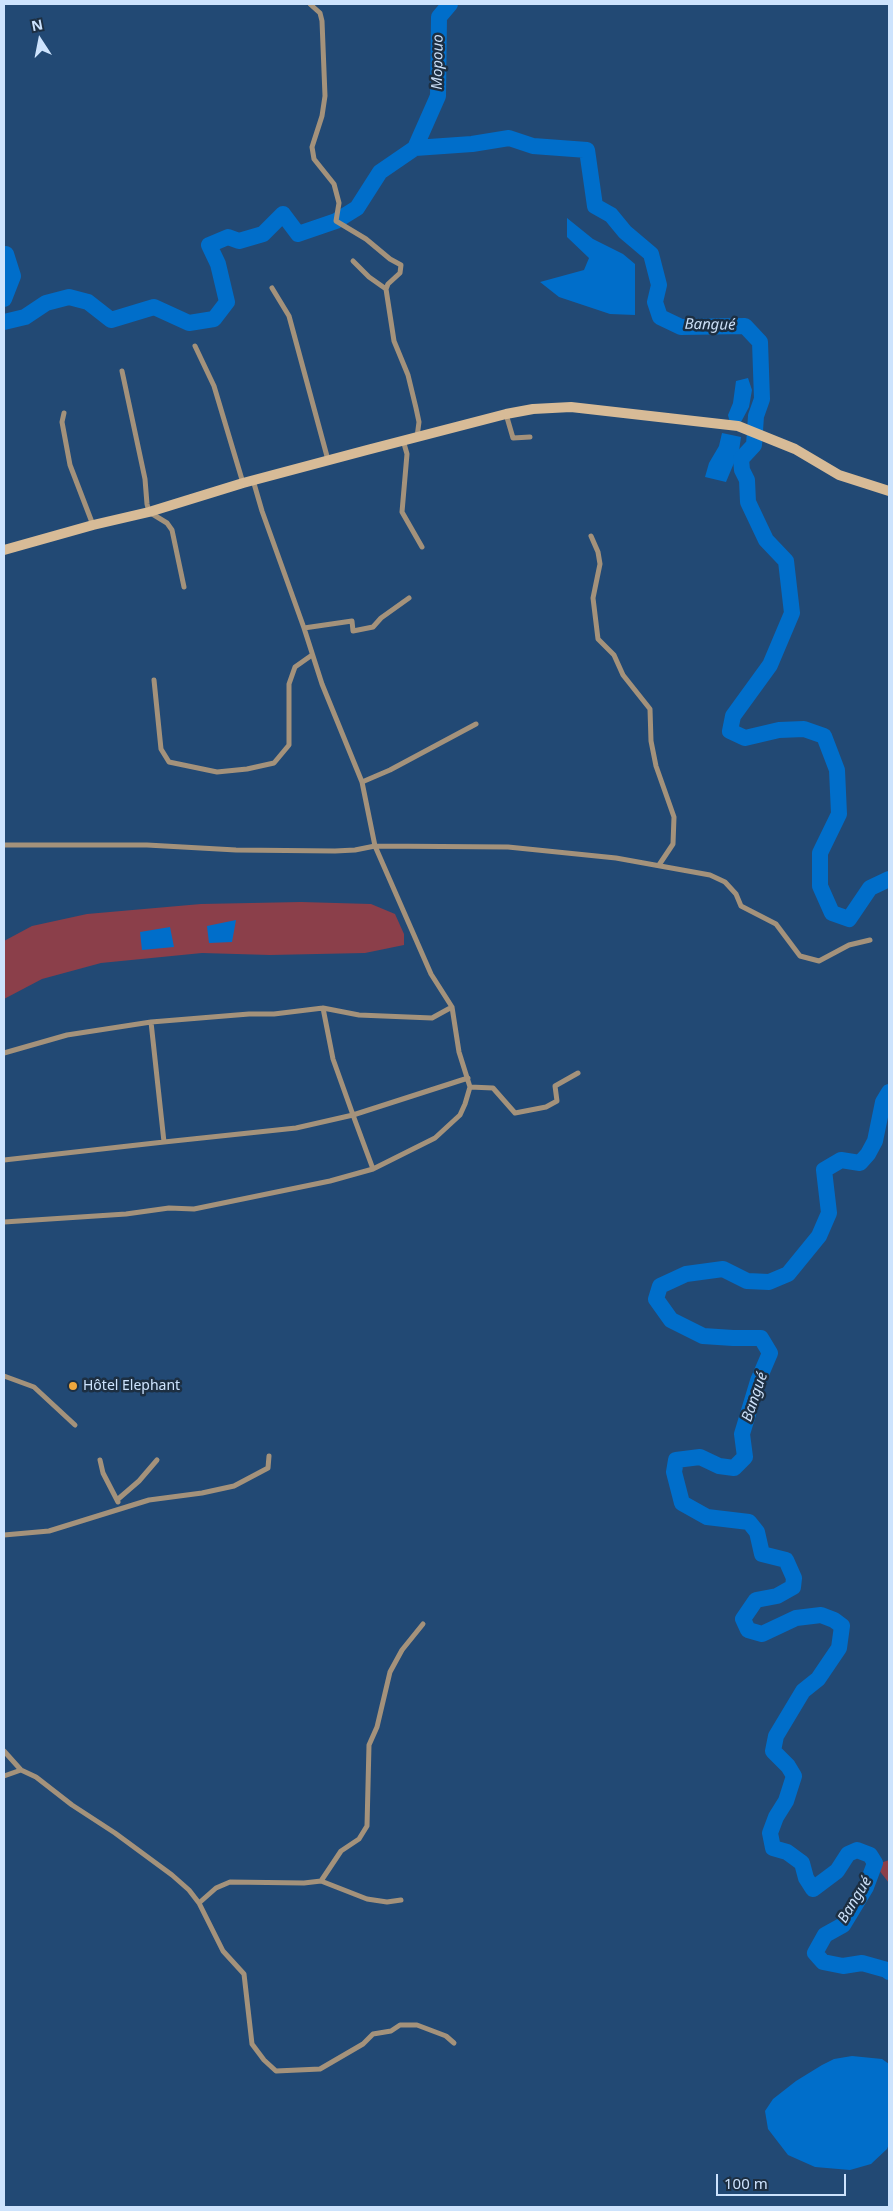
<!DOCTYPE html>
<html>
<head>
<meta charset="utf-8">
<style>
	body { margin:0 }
	#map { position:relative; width:893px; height:2211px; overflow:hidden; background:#224974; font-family:"Noto Sans",sans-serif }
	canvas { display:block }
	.frame { position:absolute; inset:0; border:5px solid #cde3fd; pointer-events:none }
	.north { position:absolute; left:15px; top:15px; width:50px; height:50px; -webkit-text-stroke:4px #1d2f42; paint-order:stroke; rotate:349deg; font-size:14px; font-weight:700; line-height:20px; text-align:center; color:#cde3fd }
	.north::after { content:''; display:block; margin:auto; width:18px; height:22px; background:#cde3fd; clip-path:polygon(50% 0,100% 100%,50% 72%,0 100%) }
	.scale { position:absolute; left:716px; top:2174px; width:130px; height:22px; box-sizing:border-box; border:2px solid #cde3fd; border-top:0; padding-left:6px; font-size:15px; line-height:18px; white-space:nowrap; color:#cde3fd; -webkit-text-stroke:4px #1d2f42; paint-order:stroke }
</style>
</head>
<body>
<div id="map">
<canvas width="893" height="2211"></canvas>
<div class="frame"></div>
<div class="north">N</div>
<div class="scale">100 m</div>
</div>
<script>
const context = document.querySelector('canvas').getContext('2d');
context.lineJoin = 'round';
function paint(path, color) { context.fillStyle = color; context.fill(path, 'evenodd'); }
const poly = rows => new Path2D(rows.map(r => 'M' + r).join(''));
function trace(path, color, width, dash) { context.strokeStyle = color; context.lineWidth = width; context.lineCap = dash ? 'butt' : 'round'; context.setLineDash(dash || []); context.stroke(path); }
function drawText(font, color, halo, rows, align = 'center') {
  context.font = font + ' "Noto Sans",sans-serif'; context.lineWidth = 5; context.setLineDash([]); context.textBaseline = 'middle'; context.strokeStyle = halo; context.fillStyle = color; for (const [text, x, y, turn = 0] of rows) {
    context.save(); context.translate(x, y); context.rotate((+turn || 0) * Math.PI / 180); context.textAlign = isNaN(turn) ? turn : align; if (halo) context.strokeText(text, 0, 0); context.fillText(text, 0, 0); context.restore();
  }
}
paint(poly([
	[301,902,371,904,395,914,404,934,404,945,365,953,270,955,202,953,101,963,42,979,4,999,4,941,32,926,87,914,201,904],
	[889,1860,889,1883,875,1865]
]), '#8b3f4a');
paint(poly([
	[567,218,593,239,623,254,635,264,635,315,610,314,559,297,540,282,584,270,589,258,567,237],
	[748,378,752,390,749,407,740,424,730,423,728,415,733,403,736,381],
	[722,433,741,437,739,451,726,482,705,477,709,463,719,446],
	[236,920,232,942,209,943,207,926],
	[170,927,174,947,142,950,140,932],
	[852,2056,882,2059,889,2064,889,2144,887,2149,871,2164,850,2170,815,2167,788,2155,768,2129,765,2111,773,2099,796,2081,822,2065,834,2059]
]), '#006eca');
trace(poly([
	[415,148,438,96,439,17,450,4],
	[4,255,6,254,13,276,4,299],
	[4,322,25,317,46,303,69,297,88,302,111,320,154,307,189,323,214,319,227,302,218,264,209,245,228,237,239,241,263,234,283,214,298,234,336,221,357,208,380,172,415,148,472,144,509,138,533,146,587,150,595,206,611,215,625,232,651,254,659,285,655,302,660,317,681,327,745,326,760,342,762,399,756,416,754,445,741,459,742,470,747,480,748,502,766,540,786,561,792,613,770,665,733,716,730,731,745,738,779,730,804,729,824,736,837,770,839,814,820,853,820,886,832,913,849,919,870,888,889,879],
	[889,1092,883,1102,875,1141,868,1154,860,1163,841,1160,824,1170,829,1213,819,1236,788,1274,769,1282,747,1281,723,1269,686,1274,660,1286,656,1299,671,1320,703,1336,733,1338,761,1338,770,1353,758,1381,742,1434,745,1457,734,1468,719,1466,700,1457,676,1460,674,1472,682,1503,707,1517,749,1522,757,1532,762,1554,786,1560,794,1578,793,1587,777,1596,756,1600,743,1619,748,1630,762,1634,796,1618,821,1615,834,1620,842,1626,839,1648,818,1679,803,1691,776,1736,773,1751,788,1766,794,1776,786,1801,776,1817,770,1833,773,1848,787,1852,802,1863,806,1878,813,1889,837,1871,848,1854,857,1850,870,1855,875,1863,866,1887,843,1925,825,1935,815,1953,823,1962,843,1966,862,1963,887,1970,889,1972]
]), '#006eca', 16);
trace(poly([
	[310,4,320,13,322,21,325,96,322,116,312,147,314,159,334,184,339,203,336,221,366,239,390,259,401,265,400,273,388,284,386,289],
	[353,261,369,277,386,289,394,341,408,375,416,408,419,422,417,437],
	[272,288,289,316,328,460],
	[195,346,214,386,243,483],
	[122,371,145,479,147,504,149,512,167,523,172,530,184,587],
	[64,413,62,422,70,465,93,525],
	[506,414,513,438,530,437],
	[403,440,407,454,402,512,422,547],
	[591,536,598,552,600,564,593,598,598,639,614,655,623,675,650,709,651,741,656,766,674,817,673,844,659,865],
	[304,628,352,621,353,631,373,627,381,618,409,598],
	[154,680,161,749,169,762,217,772,247,769,274,763,289,745,289,684,295,667,312,655],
	[362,782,390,770,476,724],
	[4,845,147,845,236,850,335,851,355,850,375,846,508,847,616,858,710,875,725,882,736,894,741,906,776,924,800,956,819,961,849,945,870,940],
	[151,1022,164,1142,296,1128,353,1115,333,1059,323,1008],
	[4,1053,67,1035,151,1022,249,1014,274,1014,323,1008,359,1015,432,1018,452,1007],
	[470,1087,493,1088,515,1113,546,1107,557,1101,555,1086,578,1073],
	[4,1160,164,1142],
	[373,1169,353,1115,468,1078],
	[4,1222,126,1214,169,1208,194,1209,330,1181,373,1169,435,1138,460,1115,465,1104,470,1087,459,1052,452,1007,431,974,375,846,362,782,322,684,304,628,262,511,253,480],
	[4,1376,34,1387,75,1425],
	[100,1460,103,1473,118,1502],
	[117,1500,139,1481,157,1460],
	[4,1535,49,1531,149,1500,202,1493,234,1486,268,1468,269,1456],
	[4,1751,21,1770,36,1777,72,1805,115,1833,172,1875,189,1890,199,1903,223,1951,244,1974,252,2044,264,2060,276,2071,320,2069,363,2044,373,2034,391,2031,400,2025,417,2025,446,2036,454,2043],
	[4,1776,21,1770],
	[321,1881,367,1899,387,1902,401,1900],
	[199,1903,216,1888,230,1882,304,1883,321,1881,341,1851,359,1839,367,1826,369,1745,377,1727,390,1672,402,1650,423,1624]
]), '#a4927b', 5);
trace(poly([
	[4,550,93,525,149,512,243,483,367,450,506,414,533,409,571,407,738,426,795,449,839,475,889,491]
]), '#d7bb97', 10);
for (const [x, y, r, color] of [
	[73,1386,5,"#efa73d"]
]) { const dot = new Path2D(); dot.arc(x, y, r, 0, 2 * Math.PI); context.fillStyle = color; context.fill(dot); trace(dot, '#1d2f42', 2); }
drawText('14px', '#cde3fd', '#1d2f42', [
	["Hôtel Elephant",83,1386]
], 'left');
drawText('italic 15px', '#cbdff7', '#1d2f42', [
	["Mopouo",438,62,-89],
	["Bangué",710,325,1],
	["Bangué",755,1397,-71],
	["Bangué",855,1900,-59]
]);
</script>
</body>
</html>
